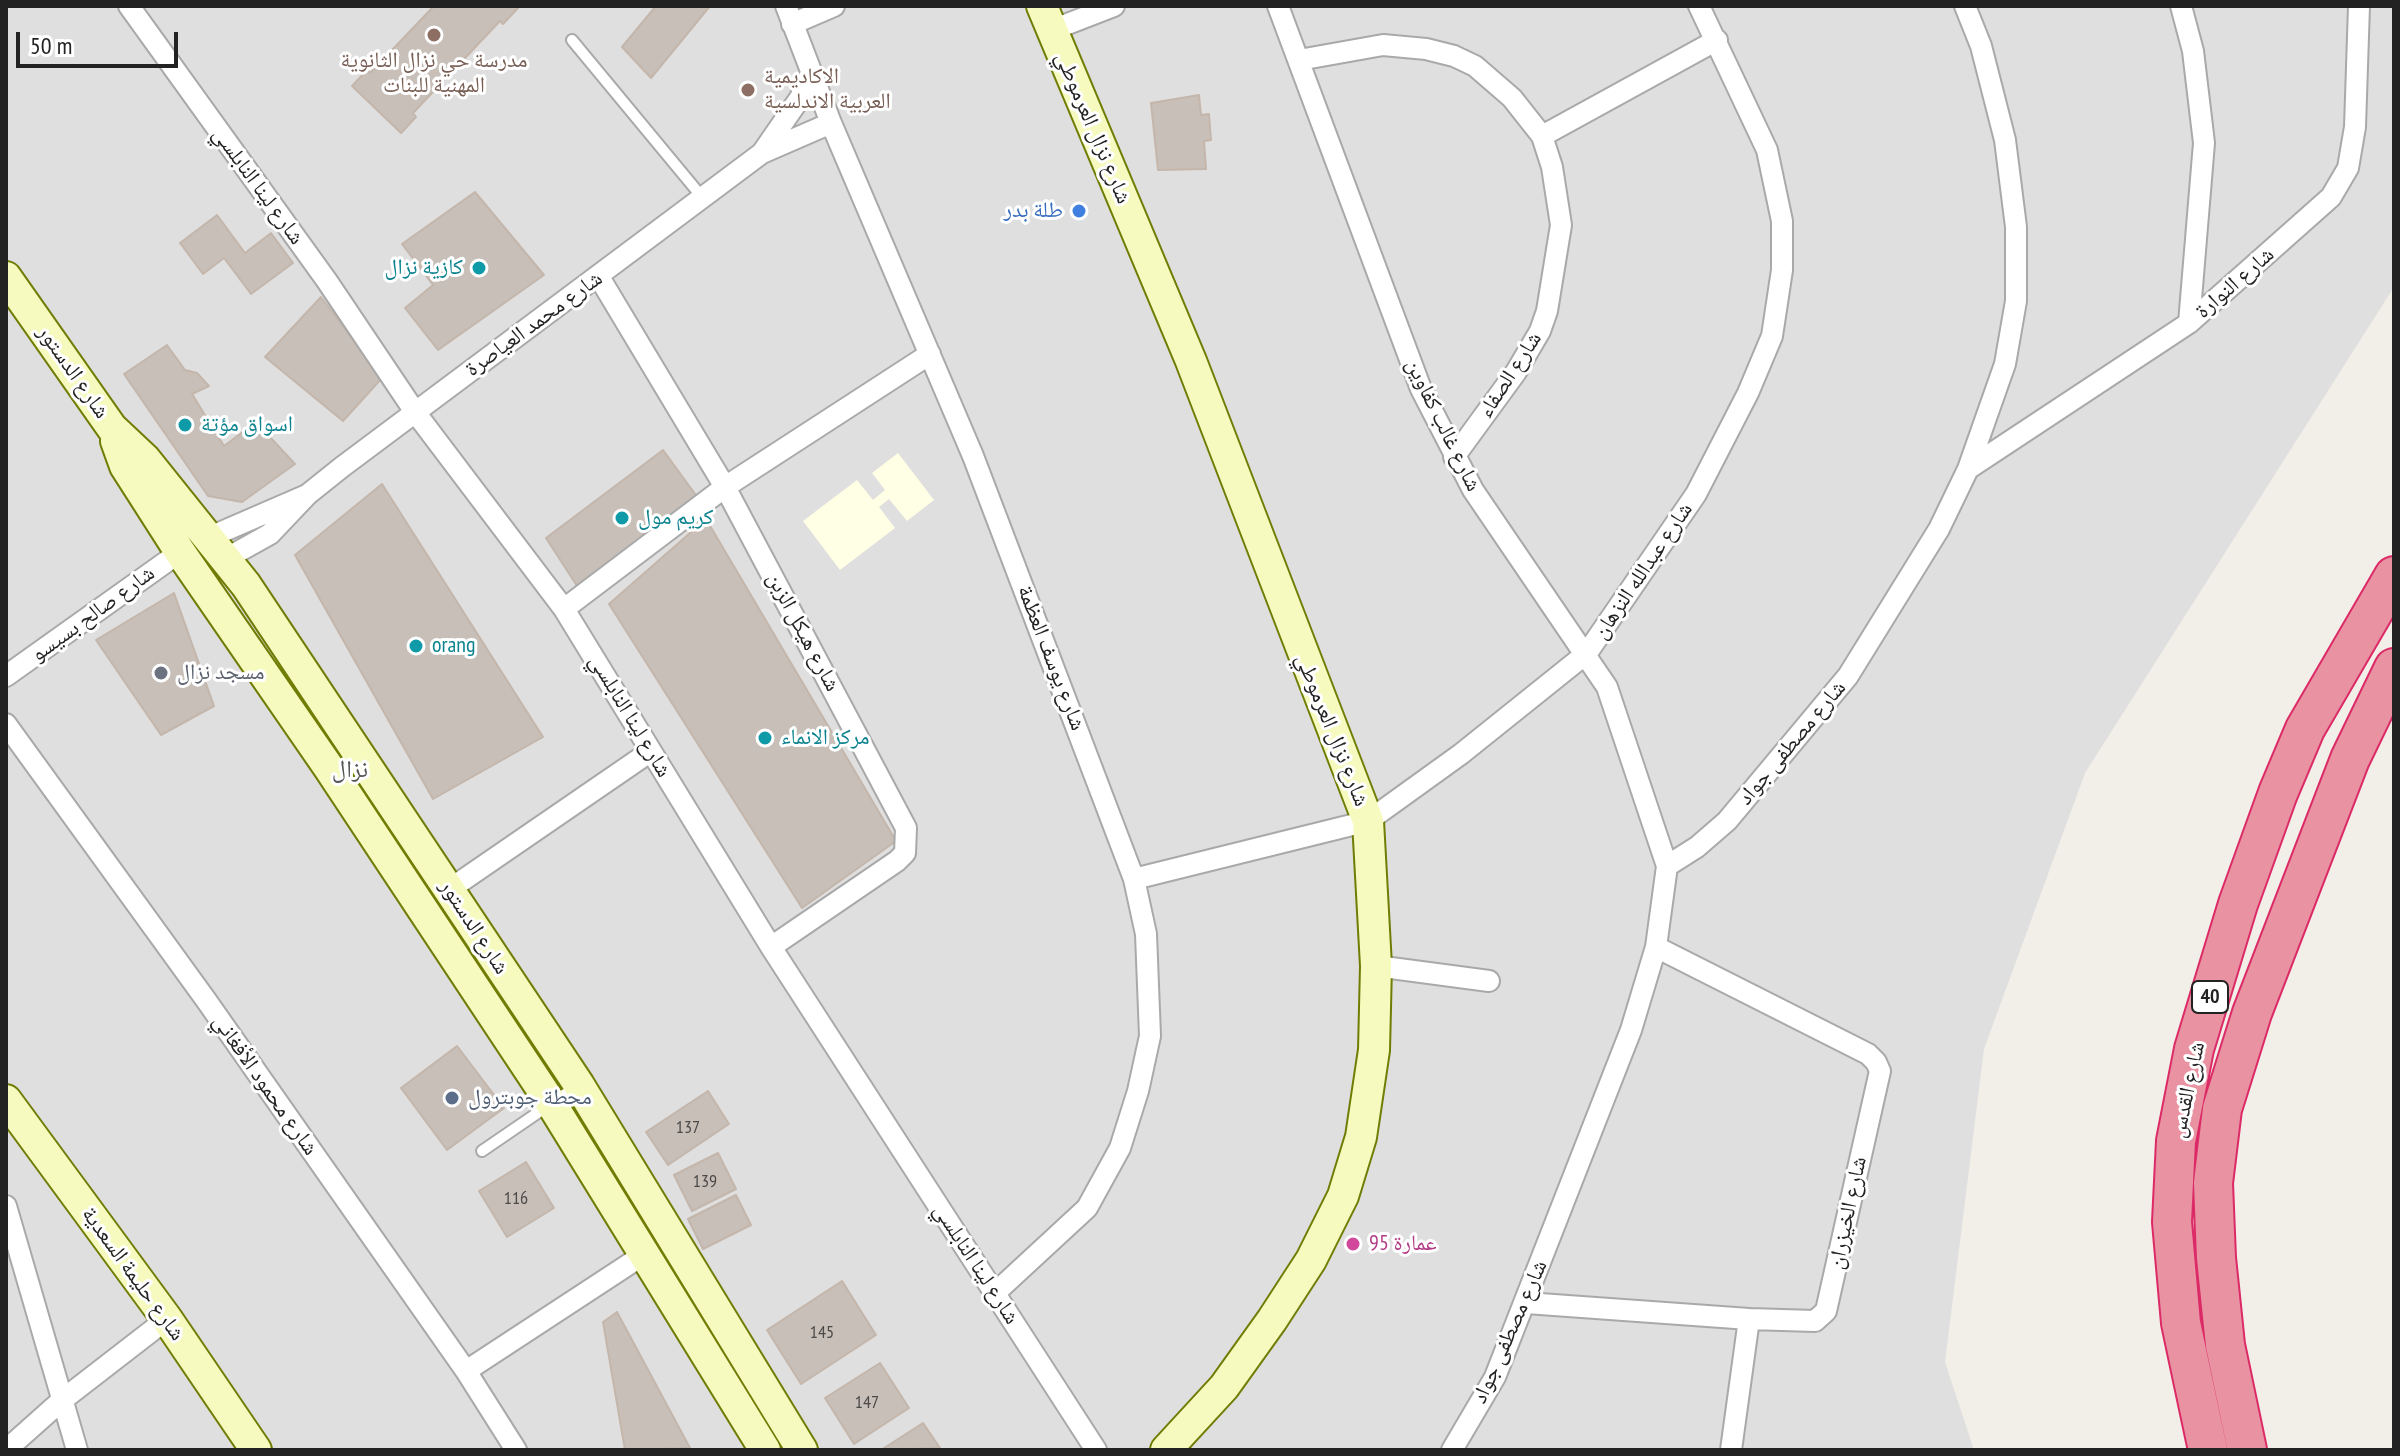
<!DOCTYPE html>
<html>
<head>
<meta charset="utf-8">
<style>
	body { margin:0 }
	#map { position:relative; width:2400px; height:1456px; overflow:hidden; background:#f2efe9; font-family:"PT Sans Narrow",sans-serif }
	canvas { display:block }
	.frame { position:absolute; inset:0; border:8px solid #222; pointer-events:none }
	.scale { position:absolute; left:16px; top:32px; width:162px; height:36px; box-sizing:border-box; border:4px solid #222; border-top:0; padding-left:10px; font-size:24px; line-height:28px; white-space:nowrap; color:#222; -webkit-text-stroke:6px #fff; paint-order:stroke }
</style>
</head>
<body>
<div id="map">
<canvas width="2400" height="1456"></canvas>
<div class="frame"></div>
<div class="scale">50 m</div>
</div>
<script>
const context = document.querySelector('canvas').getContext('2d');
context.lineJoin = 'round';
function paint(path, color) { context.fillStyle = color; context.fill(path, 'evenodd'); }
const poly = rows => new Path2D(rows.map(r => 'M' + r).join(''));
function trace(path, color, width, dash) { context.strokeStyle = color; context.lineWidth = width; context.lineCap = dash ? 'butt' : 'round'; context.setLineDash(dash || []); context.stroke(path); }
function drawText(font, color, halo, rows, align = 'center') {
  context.font = font + ' "PT Sans Narrow","Noto Naskh Arabic",sans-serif'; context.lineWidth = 6; context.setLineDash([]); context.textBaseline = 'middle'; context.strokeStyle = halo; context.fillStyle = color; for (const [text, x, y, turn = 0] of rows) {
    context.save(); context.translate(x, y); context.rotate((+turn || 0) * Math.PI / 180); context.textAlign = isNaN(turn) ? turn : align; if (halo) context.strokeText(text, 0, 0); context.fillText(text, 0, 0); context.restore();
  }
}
paint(poly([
	[6,6,2394,6,2394,287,2085,773,1984,1049,1945,1362,1974,1450,6,1450]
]), '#e0dfdf');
paint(poly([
	[898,453,934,500,907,521,889,499,879,507,895,528,840,570,803,521,857,480,873,500,885,490,872,473]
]), '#ffffe5');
const building = poly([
	[434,6,519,7,503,24,500,21,413,113,416,117,401,133,352,86,367,70,370,73,434,6],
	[656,6,710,6,651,78,622,47,656,6],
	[1199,95,1201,115,1209,114,1211,140,1204,141,1206,169,1158,170,1151,103,1199,95],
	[475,192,544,275,438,350,405,308,433,285,402,244,475,192],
	[217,215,245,253,271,233,293,263,251,294,224,258,203,274,180,243,217,215],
	[321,297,382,378,343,421,265,357,321,297],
	[167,345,185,370,197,373,209,386,192,394,224,446,256,422,295,464,242,502,208,496,124,374,167,345],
	[663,450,698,498,579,589,546,538,663,450],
	[382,484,543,737,433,799,295,555,382,484],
	[706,519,896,841,802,908,609,604,706,519],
	[174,593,214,706,161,735,96,640,174,593],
	[457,1046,504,1108,447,1150,401,1088,457,1046],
	[708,1091,729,1124,668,1165,646,1132,708,1091],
	[718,1153,736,1189,692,1211,674,1175,718,1153],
	[526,1162,554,1208,507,1237,479,1191,526,1162],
	[736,1195,751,1225,703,1249,688,1219,736,1195],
	[842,1281,876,1335,801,1384,767,1330,842,1281],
	[617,1312,690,1448,625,1450,603,1322,617,1312],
	[880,1363,909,1408,854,1444,825,1398,880,1363],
	[923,1423,940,1448,881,1450,923,1423]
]);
paint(building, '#c7bfb8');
trace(building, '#c4b6ab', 2);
const lane = poly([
	[572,40,702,197],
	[482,1151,577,1086]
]);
const street = poly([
	[129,6,327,281,415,412,564,609,771,947,1096,1450],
	[786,6,831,123,973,456,1134,879,1146,934,1150,1036,1138,1091,1120,1148,1087,1208,995,1293],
	[1278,6,1421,389,1473,490,1607,687,1667,866,1656,947,1631,1030,1495,1377,1452,1450],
	[2181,6,2193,51,2204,143,2189,323],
	[792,24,834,6],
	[1052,30,1114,6],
	[1299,60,1383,45,1426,49,1454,56,1475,66,1512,98,1542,136,1552,167,1561,225,1547,311,1540,331,1516,372,1454,457],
	[1542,136,1717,40],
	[762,153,800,98,811,73],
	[599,277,725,487,906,828,905,853,897,861,771,947],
	[1968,469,2189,323,2331,197,2348,168,2355,127,2359,6],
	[210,537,307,495],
	[227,558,270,534,307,495,342,467,762,153,831,123],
	[564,609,725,487,930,354],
	[6,676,180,552],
	[6,724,206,1000,466,1371,516,1450],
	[1667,866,1697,847,1727,821,1848,676,1939,529,1968,469,2005,364,2016,301,2016,227,2005,140,1981,46,1965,6],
	[1134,879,1368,821,1461,754,1587,653,1696,494,1748,393,1772,336,1782,270,1782,221,1767,150,1699,6],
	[450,889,651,751],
	[1376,966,1489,981],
	[6,1206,77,1450],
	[1526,1303,1749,1319,1815,1321,1826,1311,1880,1071,1876,1062,1868,1054,1656,947],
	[466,1371,643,1255],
	[6,1450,61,1401,167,1319],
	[1731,1450,1749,1319]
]);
const secondary = poly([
	[1042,6,1191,361,1368,821,1376,966,1374,1050,1361,1137,1343,1196,1311,1260,1272,1320,1224,1387,1166,1450],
	[6,277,112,428,145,459,246,585,579,1085,802,1450],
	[116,441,125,466,180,552,329,768,551,1103,765,1450],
	[6,1100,167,1319,256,1450]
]);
const highway = poly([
	[2208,1450,2181,1323,2172,1222,2176,1141,2194,1049,2238,904,2278,793,2305,729,2394,576],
	[2247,1450,2225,1345,2216,1258,2213,1183,2222,1109,2252,1013,2350,759,2394,668]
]);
trace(lane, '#a9a9a9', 14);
trace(street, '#a9a9a9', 24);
trace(secondary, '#707d05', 34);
trace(highway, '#dc2a67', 42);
trace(lane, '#fff', 10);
trace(street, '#fff', 20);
trace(secondary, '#f7fabf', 30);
trace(highway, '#e892a2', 38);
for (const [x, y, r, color] of [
	[434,35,8,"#8d6e63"],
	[748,90,8,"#8d6e63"],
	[1079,211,8,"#3f7fe0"],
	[479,268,8,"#0f9aa8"],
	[185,425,8,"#0f9aa8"],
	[622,518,8,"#0f9aa8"],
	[416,646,8,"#0f9aa8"],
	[161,673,8,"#6b7280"],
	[765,738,8,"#0f9aa8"],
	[452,1098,8,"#5c6f8a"],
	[1353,1244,8,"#d1479c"]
]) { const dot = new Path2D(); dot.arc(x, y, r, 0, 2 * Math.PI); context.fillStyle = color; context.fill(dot); trace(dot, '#fff', 3); }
drawText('18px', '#4b4948', null, [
	["137",688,1128],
	["139",705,1182],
	["116",516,1199],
	["145",822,1333],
	["147",867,1403]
]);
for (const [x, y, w] of [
	[2210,997,36]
]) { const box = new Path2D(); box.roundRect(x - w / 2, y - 16, w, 32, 6); context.fillStyle = '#fff'; context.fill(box); trace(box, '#222', 2); }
drawText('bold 20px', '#222', null, [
	["40",2210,997]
]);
drawText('22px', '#785e54', '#fff', [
	["مدرسة حي نزال الثانوية",434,61],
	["المهنية للبنات",434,86],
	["الاكاديمية",764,77,"left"],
	["العربية الاندلسية",764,102,"left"]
]);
drawText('22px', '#222', '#fff', [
	["شارع نزال العرموطي",1093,128,67],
	["شارع لينا النابلسي",258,186,54],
	["شارع النوارة",2235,283,-41],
	["شارع محمد العياصرة",534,324,-36],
	["شارع الدستور",73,372,55],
	["شارع الصفاء",1510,375,-57],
	["شارع غالب كفاوين",1443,425,64],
	["شارع عبدالله النزهان",1643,571,-56],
	["شارع صالح بسيسو",93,614,-36],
	["شارع هيكل الزبن",803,632,62],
	["شارع يوسف العظمة",1051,658,69],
	["شارع لينا النابلسي",630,716,59],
	["شارع نزال العرموطي",1332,730,68],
	["شارع مصطفى جواد",1792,743,-50],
	["شارع الدستور",474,927,57],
	["شارع محمود الأفغاني",265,1085,55],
	["شارع القدس",2188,1090,-78],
	["شارع الخيزران",1848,1213,-78],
	["شارع لينا النابلسي",976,1264,57],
	["شارع حليمة السعدية",133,1274,54],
	["شارع مصطفى جواد",1510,1332,-66]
]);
drawText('22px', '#366cbe', '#fff', [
	["طلة بدر",1063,211]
], 'right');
drawText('22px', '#0d838f', '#fff', [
	["كازية نزال",463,268,"right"],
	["اسواق مؤتة",201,425],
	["كريم مول",638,518],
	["orang",432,646],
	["مركز الانماء",781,738]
], 'left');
drawText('22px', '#5b616d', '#fff', [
	["مسجد نزال",177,673]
], 'left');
drawText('22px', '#4e5e75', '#fff', [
	["محطة جوبترول",468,1098]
], 'left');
drawText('22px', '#b23c85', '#fff', [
	["عمارة 95",1369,1244]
], 'left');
drawText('24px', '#555', '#fff', [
	["نزال",350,770]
]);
</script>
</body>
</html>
